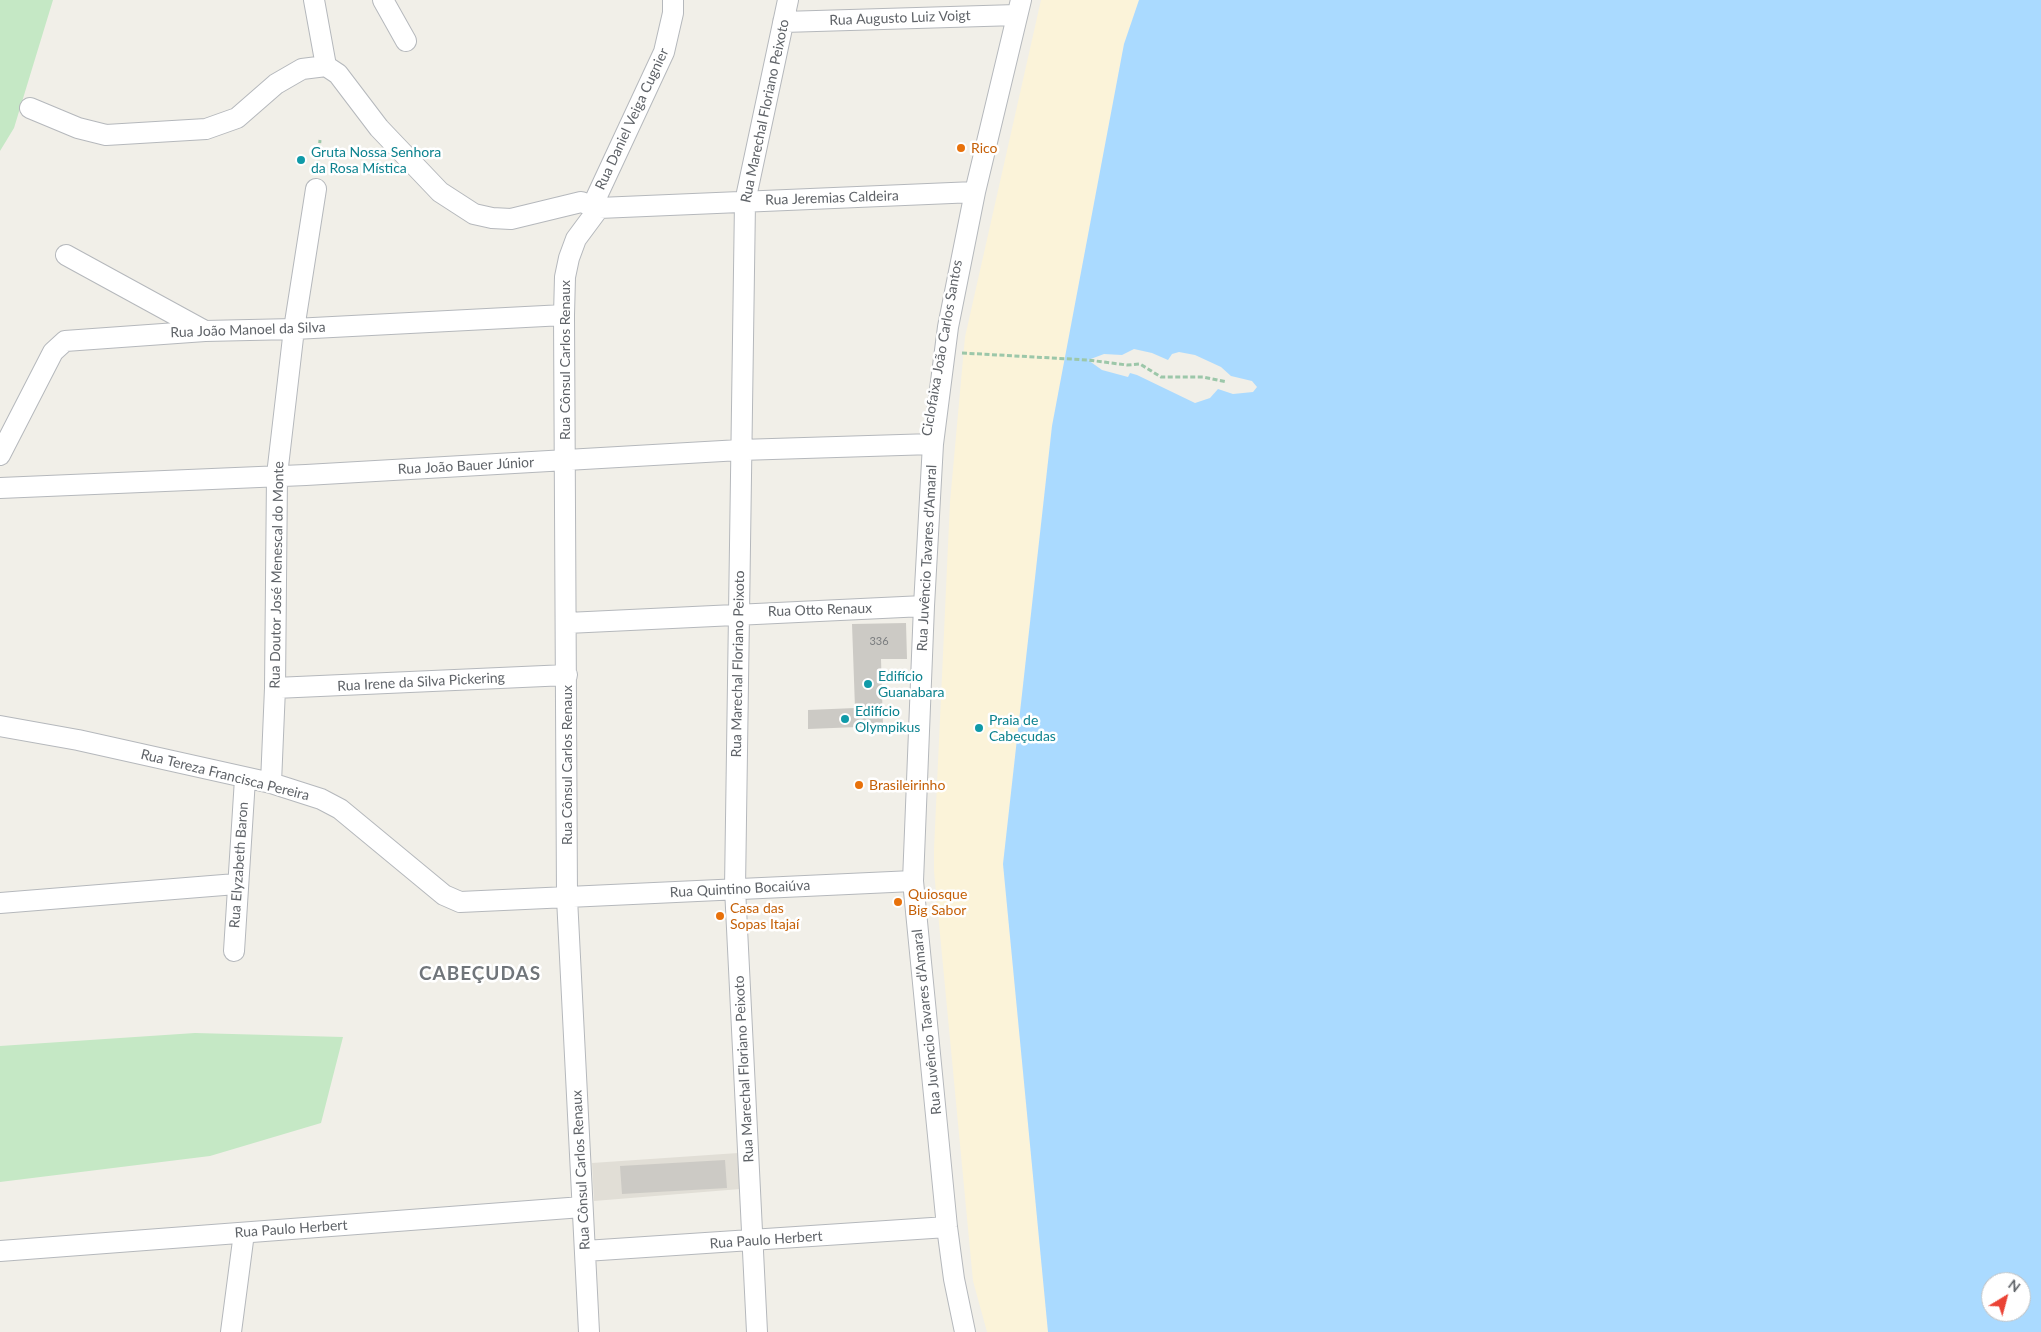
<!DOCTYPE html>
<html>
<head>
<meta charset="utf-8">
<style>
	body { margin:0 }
	#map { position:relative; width:2041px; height:1332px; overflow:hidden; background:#f1efe8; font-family:Lato,sans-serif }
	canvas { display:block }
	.north { position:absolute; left:1981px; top:1272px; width:50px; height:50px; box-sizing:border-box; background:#fff; border:1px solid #bfc1c3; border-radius:50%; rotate:37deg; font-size:14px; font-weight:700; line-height:20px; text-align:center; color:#5f6368 }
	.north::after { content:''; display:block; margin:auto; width:18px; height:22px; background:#ea4335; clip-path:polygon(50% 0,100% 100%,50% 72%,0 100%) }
</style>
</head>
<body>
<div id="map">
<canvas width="2041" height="1332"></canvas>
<div class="north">N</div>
</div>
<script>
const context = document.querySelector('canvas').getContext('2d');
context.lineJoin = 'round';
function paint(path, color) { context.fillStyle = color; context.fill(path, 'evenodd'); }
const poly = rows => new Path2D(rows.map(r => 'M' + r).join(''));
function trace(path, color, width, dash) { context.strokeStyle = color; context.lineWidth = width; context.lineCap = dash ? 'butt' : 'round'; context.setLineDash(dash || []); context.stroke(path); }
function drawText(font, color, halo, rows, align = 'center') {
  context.font = font + ' Lato,sans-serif'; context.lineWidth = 5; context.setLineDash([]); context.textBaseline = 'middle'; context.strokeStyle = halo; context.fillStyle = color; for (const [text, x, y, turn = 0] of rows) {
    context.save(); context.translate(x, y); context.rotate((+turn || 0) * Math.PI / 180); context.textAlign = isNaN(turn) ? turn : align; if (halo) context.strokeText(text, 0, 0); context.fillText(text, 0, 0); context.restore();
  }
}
paint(poly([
	[738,1153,740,1189,594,1201,592,1163]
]), '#e1ded6');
paint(poly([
	[0,0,53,0,14,128,0,151],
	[195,1033,343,1037,321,1123,210,1156,0,1182,0,1046]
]), '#c5e8c5');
paint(poly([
	[1041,0,1139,0,1124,44,1052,426,1003,864,1048,1332,987,1332,973,1281,934,871,934,849,950,502,965,337]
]), '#fbf3d9');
paint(poly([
	[1139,0,2041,0,2041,1332,1048,1332,1003,864,1052,426,1124,44],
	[1134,349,1152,353,1168,360,1172,354,1179,352,1195,355,1221,367,1231,376,1252,381,1257,387,1253,392,1233,394,1218,389,1210,398,1195,403,1137,375,1130,373,1128,377,1102,370,1088,360,1104,354,1122,355],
	[1991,1282,2021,1282,2021,1312,1991,1312]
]), '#aadaff');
paint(poly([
	[906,623,907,659,881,659,883,726,808,729,808,710,855,708,852,624],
	[725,1160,727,1188,622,1194,620,1166]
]), '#cccac5');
const minor = poly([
	[314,0,326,66],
	[383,0,406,41],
	[783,22,1017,15],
	[30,108,78,128,106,135,206,129,237,118,276,84,302,69,326,66,338,74,379,128,440,192,474,214,492,218,511,219,581,202,599,208,975,192],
	[599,208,596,198,664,52,673,13,673,0],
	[66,255,205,331],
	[0,455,53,352,65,341,205,331,294,329,564,315],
	[0,488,306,475,740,450,933,444],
	[567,623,924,606],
	[275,688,567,675],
	[0,726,78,740,271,783,321,799,340,809,444,895,460,902,913,881],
	[271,783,275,688,277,475,294,329,316,189],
	[0,903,236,884],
	[234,951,245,779],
	[0,1251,582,1207],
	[585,1251,947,1227],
	[231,1332,244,1233],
	[589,1332,567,898,564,315,565,277,569,258,576,239,599,208],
	[757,1332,735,888,745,202,788,0],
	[965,1332,954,1279,947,1227,913,881,924,606,933,444,948,327,975,192,1021,0]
]);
trace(minor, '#b5b8bc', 22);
trace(poly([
	[317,173,320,140],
	[962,353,1088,360,1127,365,1140,364,1161,377,1203,377,1227,382]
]), '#9cc7a9', 3, [5, 2.5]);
trace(minor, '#fff', 20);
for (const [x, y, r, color] of [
	[961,148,5,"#e8710a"],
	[301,160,5,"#0f9aa8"],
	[868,684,5,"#0f9aa8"],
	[845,719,5,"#0f9aa8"],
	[979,728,5,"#0f9aa8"],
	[859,785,5,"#e8710a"],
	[898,902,5,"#e8710a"],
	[720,916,5,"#e8710a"]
]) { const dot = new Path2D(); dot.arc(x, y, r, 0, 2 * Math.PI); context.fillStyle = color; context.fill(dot); trace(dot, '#fff', 2); }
drawText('11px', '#7a7d7f', null, [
	["336",879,641]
]);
drawText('14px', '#5f6368', '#fff', [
	["Rua Augusto Luiz Voigt",900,18,-2],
	["Rua Marechal Floriano Peixoto",765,111,-78],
	["Rua Daniel Veiga Cugnier",632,119,-65],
	["Rua Jeremias Caldeira",832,198,-2],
	["Rua João Manoel da Silva",248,330,-2],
	["Ciclofaixa João Carlos Santos",942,348,-80],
	["Rua Cônsul Carlos Renaux",565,360,-90],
	["Rua João Bauer Júnior",466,466,-3],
	["Rua Juvêncio Tavares d'Amaral",927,558,-87],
	["Rua Doutor José Menescal do Monte",277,575,-89],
	["Rua Otto Renaux",820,610,-2],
	["Rua Marechal Floriano Peixoto",738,664,-89],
	["Rua Irene da Silva Pickering",421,682,-3],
	["Rua Cônsul Carlos Renaux",567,765,-90],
	["Rua Tereza Francisca Pereira",225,775,14],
	["Rua Elyzabeth Baron",239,865,-86],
	["Rua Quintino Bocaiúva",740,889,-3],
	["Rua Juvêncio Tavares d'Amaral",927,1022,-96],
	["Rua Marechal Floriano Peixoto",744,1069,-93],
	["Rua Cônsul Carlos Renaux",581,1170,-93],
	["Rua Paulo Herbert",291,1229,-4],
	["Rua Paulo Herbert",766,1240,-4]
]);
drawText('14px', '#c56008', '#fff', [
	["Rico",971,148],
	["Brasileirinho",869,785],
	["Quiosque",908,894],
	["Big Sabor",908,910],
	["Casa das",730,908],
	["Sopas Itajaí",730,924]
], 'left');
drawText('14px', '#0d838f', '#fff', [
	["Gruta Nossa Senhora",311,152],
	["da Rosa Mística",311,168],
	["Edifício",878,676],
	["Guanabara",878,692],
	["Edifício",855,711],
	["Olympikus",855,727],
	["Praia de",989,720],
	["Cabeçudas",989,736]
], 'left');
context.letterSpacing = '1px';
drawText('bold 19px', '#70757a', '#fff', [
	["CABEÇUDAS",480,974]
]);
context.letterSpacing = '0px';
</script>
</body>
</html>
